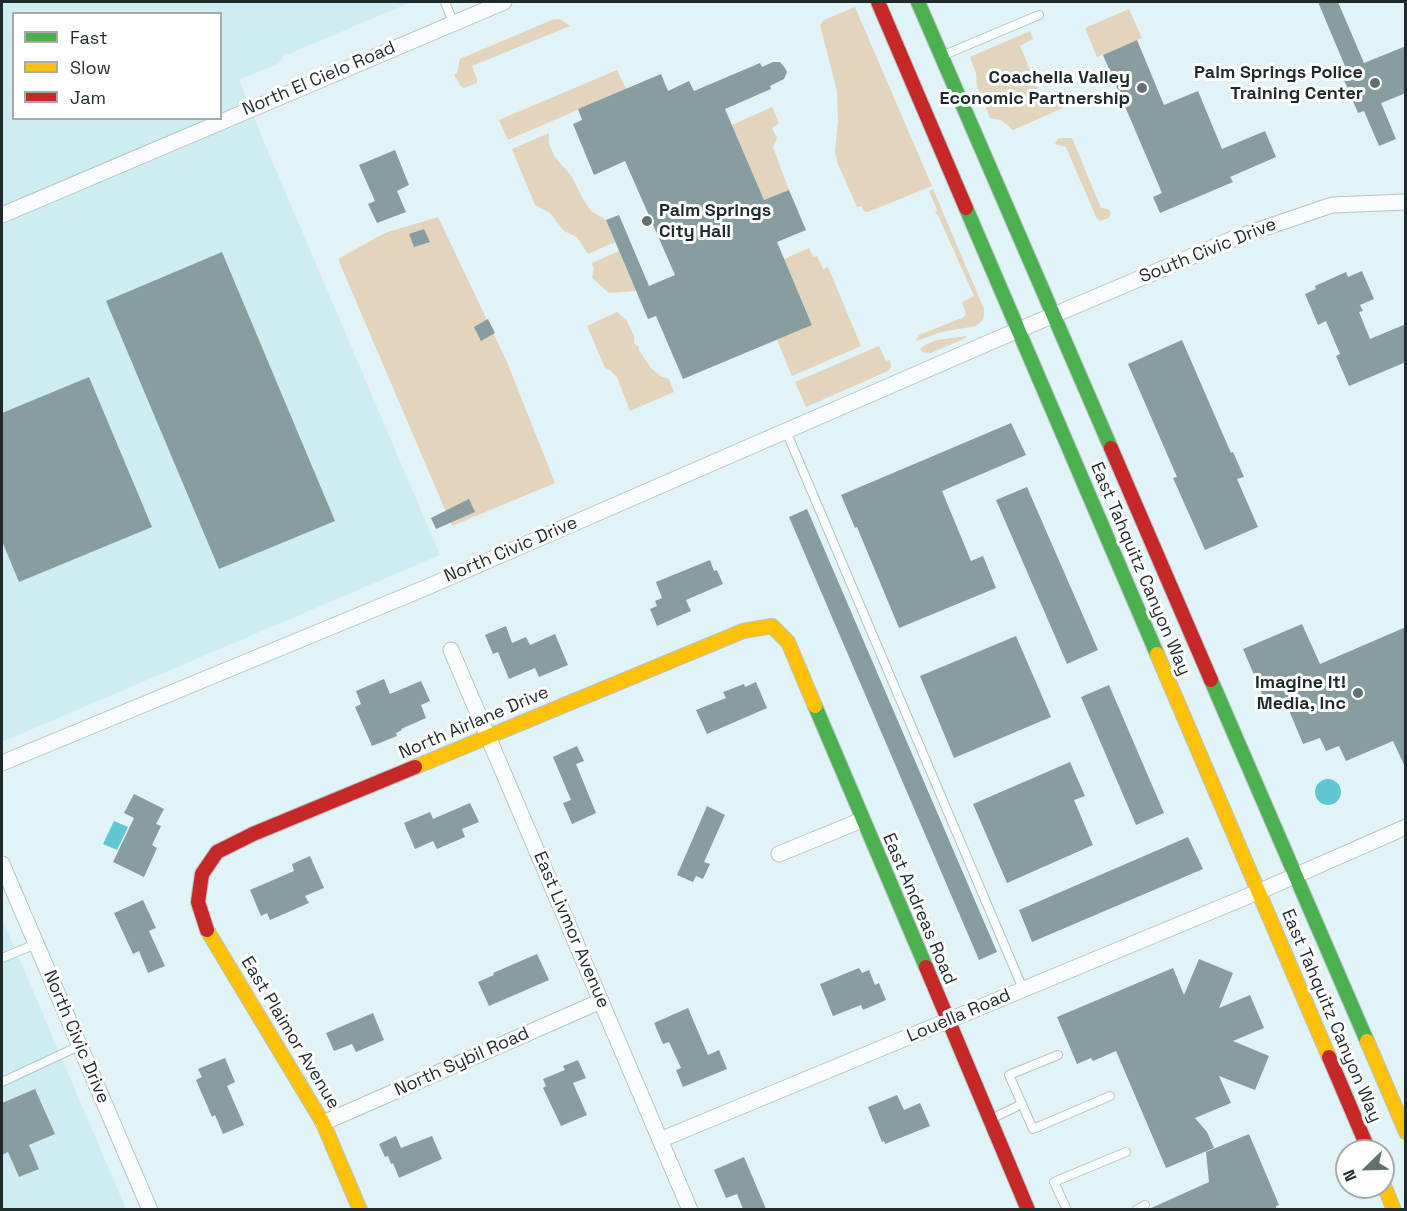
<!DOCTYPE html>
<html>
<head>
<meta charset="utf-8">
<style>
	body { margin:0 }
	#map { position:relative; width:1407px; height:1211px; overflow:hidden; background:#e1f3f6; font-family:"Space Grotesk",sans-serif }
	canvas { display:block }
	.frame { position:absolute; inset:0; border:3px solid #1e2a2c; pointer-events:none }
	.legend { position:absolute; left:12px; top:12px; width:210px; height:108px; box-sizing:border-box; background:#fff; border:2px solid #a5aaab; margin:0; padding:8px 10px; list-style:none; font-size:18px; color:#1e2a2c }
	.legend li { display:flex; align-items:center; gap:12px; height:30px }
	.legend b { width:30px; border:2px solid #a5aaab }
	.north { position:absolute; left:1335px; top:1139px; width:60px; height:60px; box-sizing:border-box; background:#fff; border:2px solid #a5aaab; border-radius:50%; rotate:247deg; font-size:16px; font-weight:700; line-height:24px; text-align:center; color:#1e2a2c }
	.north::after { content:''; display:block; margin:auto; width:21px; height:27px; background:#627073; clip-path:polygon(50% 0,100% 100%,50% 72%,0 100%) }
</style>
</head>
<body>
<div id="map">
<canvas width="1407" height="1211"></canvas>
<div class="frame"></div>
<ul class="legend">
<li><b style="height:8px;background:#4caf50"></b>Fast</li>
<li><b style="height:8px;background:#ffc107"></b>Slow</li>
<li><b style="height:8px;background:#c62828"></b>Jam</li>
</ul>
<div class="north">N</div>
</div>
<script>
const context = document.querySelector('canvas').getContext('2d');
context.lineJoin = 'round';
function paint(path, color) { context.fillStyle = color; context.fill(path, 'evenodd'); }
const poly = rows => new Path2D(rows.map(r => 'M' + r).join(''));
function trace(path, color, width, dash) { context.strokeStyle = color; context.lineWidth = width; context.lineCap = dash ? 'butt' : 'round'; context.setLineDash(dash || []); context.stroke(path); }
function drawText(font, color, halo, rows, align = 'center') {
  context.font = font + ' "Space Grotesk",sans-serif'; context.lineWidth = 6; context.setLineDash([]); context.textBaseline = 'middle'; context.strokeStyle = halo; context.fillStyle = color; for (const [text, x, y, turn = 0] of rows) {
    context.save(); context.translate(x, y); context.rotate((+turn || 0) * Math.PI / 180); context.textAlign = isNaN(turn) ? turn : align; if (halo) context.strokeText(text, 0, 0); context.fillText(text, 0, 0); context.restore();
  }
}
paint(poly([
	[2,2,411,2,284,56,279,63,239,80,270,156,440,555,2,742],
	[14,14,220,14,220,118,14,118],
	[2,918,126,1209,2,1209]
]), '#ceedf3');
paint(poly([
	[855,7,932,186,868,212,865,212,861,206,857,207,838,164,835,152,838,121,837,91,820,25,824,20],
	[1129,9,1142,38,1097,57,1085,28],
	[554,19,560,19,570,26,472,66,477,79,477,83,464,88,460,85,454,75,457,73,460,59],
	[1030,31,1033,39,1020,46,1046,107,1059,102,1063,108,1013,130,1001,120,990,118,977,86,976,73,970,57],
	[617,70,626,89,508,140,499,120],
	[772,107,779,123,772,128,777,138,773,147,789,190,764,200,732,125],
	[549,133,549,143,554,156,572,177,584,201,591,211,606,220,615,242,588,254,577,237,564,231,550,213,535,205,512,149],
	[1059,138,1072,138,1101,208,1108,209,1111,212,1109,218,1100,221,1097,219,1066,147,1057,145,1055,143],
	[933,189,984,309,984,315,982,321,976,326,941,332,916,341,919,335,964,317,966,314,962,302,974,296,938,215,935,213,937,210,929,191],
	[438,217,507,362,555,483,452,526,338,259,385,233],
	[809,248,813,257,817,256,823,269,828,267,861,346,792,376,777,340,812,324,784,259],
	[619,251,636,291,609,293,592,278,594,269,592,263],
	[617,312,627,321,634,336,634,343,639,347,639,350,650,367,660,376,669,379,674,392,630,411,617,377,610,370,605,368,587,326],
	[966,336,966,338,931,353,922,352,920,349,927,344,937,340],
	[879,346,886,361,890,360,891,367,888,371,806,407,795,382]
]), '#e2d4bd');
paint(poly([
	'1315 792a13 13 0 1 1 26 0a13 13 0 1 1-26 0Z',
	[114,821,128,827,117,850,103,844]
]), '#61c6d4');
paint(poly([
	[1318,2,1338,2,1364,63,1406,46,1406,93,1381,103,1396,139,1379,146,1364,111,1358,113,1341,73,1347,71],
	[1137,40,1164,105,1198,91,1222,149,1265,131,1276,157,1230,177,1233,182,1160,213,1153,197,1162,193,1103,55],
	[773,62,780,62,785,68,787,72,784,79,770,86,771,89,725,109,764,200,789,190,806,230,777,242,812,325,683,379,656,316,648,319,606,220,619,215,649,286,675,275,625,161,594,175,573,124,582,120,578,109,661,74,668,91,689,81,694,91,760,63,762,67],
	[395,150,409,185,397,191,406,212,377,223,368,204,375,201,359,165],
	[424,229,430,242,414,247,409,234],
	[222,252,335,521,219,569,106,301],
	[1362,271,1374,299,1360,305,1363,311,1359,312,1370,339,1406,324,1406,362,1349,386,1336,356,1340,354,1326,321,1318,325,1305,294,1316,289,1315,286,1346,272,1348,277],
	[488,319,495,333,481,341,474,327],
	[1182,340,1231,453,1233,452,1244,477,1237,479,1258,527,1205,550,1173,478,1177,477,1128,364],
	[89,377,152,527,19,582,2,541,2,413],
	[1011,423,1026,455,942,491,971,561,983,556,996,588,899,628,857,527,855,528,841,495],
	[1027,487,1098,650,1067,664,996,500],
	[469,499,475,512,436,529,431,518],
	[807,509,997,952,979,960,789,517],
	[710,560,714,571,717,570,723,584,686,600,691,611,657,626,650,609,657,606,655,601,662,598,656,582],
	[1302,624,1320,664,1406,627,1406,769,1393,741,1346,761,1339,746,1326,751,1320,738,1303,744,1286,703,1269,710,1243,649],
	[506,626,512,643,526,637,530,645,555,634,568,665,539,677,535,668,509,679,498,652,493,654,485,635],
	[1016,636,1051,717,954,758,920,676],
	[384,679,390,694,421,681,430,701,421,705,426,718,401,729,402,730,396,733,397,736,372,746,355,707,361,704,356,691],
	[756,682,767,708,707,734,696,710,726,698,723,692,744,684,745,687],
	[1109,685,1164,813,1136,825,1081,697],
	[577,746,584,761,576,764,596,813,572,824,563,803,571,800,553,757],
	[1070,762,1085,796,1074,800,1093,845,1007,883,973,804],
	[134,794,164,809,156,824,161,826,152,845,157,848,144,877,113,862,134,818,124,813],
	[470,803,479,822,462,829,465,837,437,849,433,841,415,849,404,823,430,812,433,819],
	[707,806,725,815,704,862,710,864,703,879,696,876,693,882,677,875],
	[1188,837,1203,869,1032,942,1019,910],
	[310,856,324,888,305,896,309,903,270,920,267,913,261,916,250,890,294,871,292,864],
	[143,900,156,928,149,931,165,966,148,973,139,951,133,954,114,913],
	[537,954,549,980,489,1006,478,982,494,975,493,973],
	[1199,959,1233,973,1219,1008,1250,995,1264,1028,1233,1041,1269,1056,1255,1090,1219,1076,1231,1103,1195,1118,1207,1132,1214,1148,1166,1168,1116,1051,1093,1061,1091,1058,1077,1064,1057,1017,1173,968,1184,995],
	[859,968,862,973,869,970,875,985,879,983,886,1000,863,1010,861,1005,833,1016,820,984],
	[688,1008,708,1055,719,1050,727,1069,683,1087,676,1070,681,1068,669,1042,663,1044,654,1023],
	[373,1013,384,1040,356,1052,352,1044,334,1051,326,1033],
	[225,1058,235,1082,227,1086,244,1125,223,1134,215,1115,212,1117,196,1080,202,1077,198,1069],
	[578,1060,586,1078,573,1083,587,1115,561,1126,543,1088,546,1086,543,1079,565,1070,563,1066],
	[35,1089,55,1134,29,1145,39,1169,19,1177,8,1152,2,1155,2,1103],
	[897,1095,904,1110,920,1103,930,1126,885,1144,884,1141,882,1142,868,1107],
	[1249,1134,1279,1205,1276,1206,1276,1209,1149,1209,1209,1182,1206,1152],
	[396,1136,401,1148,432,1136,442,1159,399,1178,393,1163,391,1164,388,1156,385,1157,379,1144],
	[744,1157,766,1209,743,1209,737,1194,726,1198,714,1170]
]), '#889da0');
const lane = poly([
	[445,2,453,22],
	[944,55,1039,15],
	[786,431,1023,989],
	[2,958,36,944],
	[1058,1055,1009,1075,1033,1129,1110,1096],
	[2,1082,79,1046],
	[991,1119,1022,1104],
	[1067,1210,1054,1182,1126,1152],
	[1136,1210,1145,1205]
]);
const street = poly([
	[2,215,504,2],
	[451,650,690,1210],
	[2,763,425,588,995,340,1235,238,1332,205,1406,202],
	[779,854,862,820],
	[2,864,150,1210],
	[323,1123,601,1001],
	[660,1140,1258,892,1406,827]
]);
const fast = poly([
	[918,2,1111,448],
	[966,208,1157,654],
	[1211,680,1367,1041],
	[815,706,926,967]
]);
const slow = poly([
	[1157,654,1329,1057],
	[415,767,743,631,772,626,788,642,815,706],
	[207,930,323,1123,360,1210],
	[1367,1041,1406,1132],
	[1383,1183,1394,1210]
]);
const jam = poly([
	[878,2,966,208],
	[1111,448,1211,680],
	[207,930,198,902,202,874,217,852,253,834,415,767],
	[926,967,1028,1210],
	[1329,1057,1369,1151]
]);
trace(lane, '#b5c3c5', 10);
trace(street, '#b5c3c5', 17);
trace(fast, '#b5c3c5', 16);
trace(slow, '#b5c3c5', 16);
trace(jam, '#b5c3c5', 16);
trace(lane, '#fafdfe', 8);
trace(street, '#fafdfe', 15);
trace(fast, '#4caf50', 14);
trace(slow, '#ffc107', 14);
trace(jam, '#c62828', 14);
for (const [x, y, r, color] of [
	[1375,83,6,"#627073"],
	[1142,88,6,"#627073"],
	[647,221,6,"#627073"],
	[1358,693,6,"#627073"]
]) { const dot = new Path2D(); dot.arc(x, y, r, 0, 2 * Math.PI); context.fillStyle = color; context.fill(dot); trace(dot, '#fff', 2); }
drawText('bold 18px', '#1e2a2c', '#fff', [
	["Palm Springs Police",1363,73],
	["Training Center",1363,94],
	["Coachella Valley",1130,78],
	["Economic Partnership",1130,99],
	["Palm Springs",659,211,"left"],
	["City Hall",659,232,"left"],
	["Imagine It!",1346,683],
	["Media, Inc",1346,704]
], 'right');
drawText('18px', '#1e2a2c', '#fff', [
	["North El Cielo Road",319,79,-23],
	["South Civic Drive",1208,251,-22],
	["North Civic Drive",511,550,-23],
	["East Tahquitz Canyon Way",1140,569,67],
	["North Airlane Drive",474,723,-23],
	["East Andreas Road",919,909,67],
	["East Livmor Avenue",571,930,67],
	["Louella Road",959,1016,-23],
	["East Tahquitz Canyon Way",1331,1016,67],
	["East Plaimor Avenue",290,1033,59],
	["North Civic Drive",76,1037,67],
	["North Sybil Road",462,1062,-24]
]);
</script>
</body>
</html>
